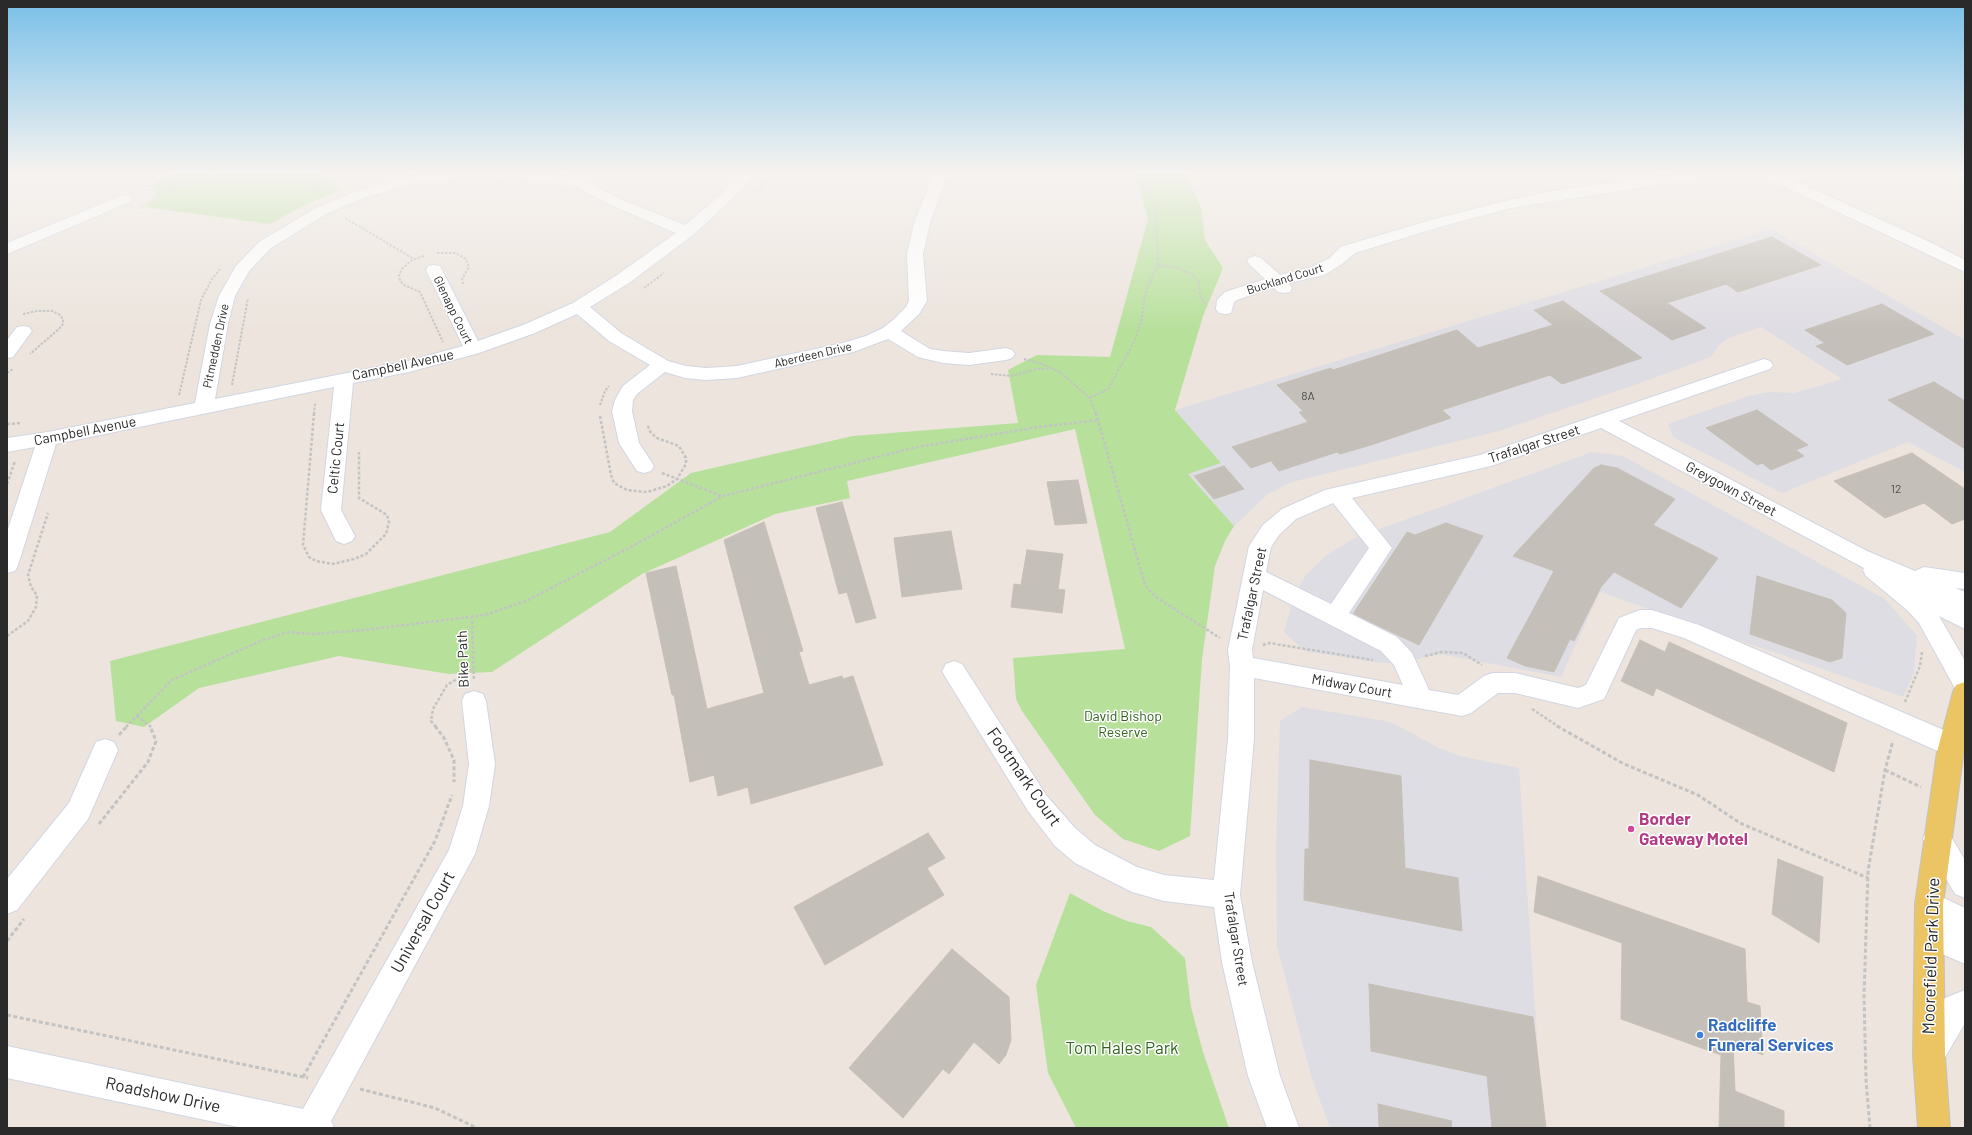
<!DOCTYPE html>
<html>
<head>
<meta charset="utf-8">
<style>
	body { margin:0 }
	#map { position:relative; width:1972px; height:1135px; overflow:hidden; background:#ece4dd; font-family:Barlow,sans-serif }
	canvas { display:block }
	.frame { position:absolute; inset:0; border:8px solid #2a2a2a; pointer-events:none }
</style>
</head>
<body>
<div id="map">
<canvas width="1972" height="1135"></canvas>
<div class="frame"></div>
</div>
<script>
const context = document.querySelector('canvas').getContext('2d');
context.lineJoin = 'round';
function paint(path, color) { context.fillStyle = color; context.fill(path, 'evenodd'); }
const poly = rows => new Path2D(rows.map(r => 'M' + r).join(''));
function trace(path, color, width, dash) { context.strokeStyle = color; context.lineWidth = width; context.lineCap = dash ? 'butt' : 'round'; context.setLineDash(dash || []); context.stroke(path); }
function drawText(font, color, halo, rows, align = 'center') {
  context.font = font + ' Barlow,sans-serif'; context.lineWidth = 3; context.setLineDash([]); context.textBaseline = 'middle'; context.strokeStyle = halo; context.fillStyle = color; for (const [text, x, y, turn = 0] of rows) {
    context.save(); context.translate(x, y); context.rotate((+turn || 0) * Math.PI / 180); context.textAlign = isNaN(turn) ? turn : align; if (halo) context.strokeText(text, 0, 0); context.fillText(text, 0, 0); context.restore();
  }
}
paint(poly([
	[1771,229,1965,340,1965,472,1908,442,1782,493,1673,437,1668,424,1748,396,1770,392,1795,393,1842,379,1761,327,1729,338,1719,345,1711,357,1629,387,1499,431,1292,482,1268,494,1234,526,1187,474,1221,463,1175,410],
	[1592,452,1623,456,1885,599,1917,636,1914,673,1903,697,1600,592,1561,677,1440,654,1399,663,1381,663,1305,651,1284,632,1295,593,1306,575,1327,555,1355,538],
	[1302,707,1391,722,1439,748,1460,756,1519,768,1543,1128,1330,1128,1311,1076,1277,946,1276,845,1280,721]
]), '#dfdde4');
paint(poly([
	[175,173,318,173,340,190,301,207,270,224,145,207,156,198,157,195,157,190,150,185],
	[1135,173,1185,173,1201,208,1205,240,1223,268,1203,316,1175,410,1221,463,1188,474,1234,526,1225,541,1215,566,1202,659,1190,836,1159,851,1123,839,1095,815,1022,711,1016,699,1013,658,1125,649,1075,429,847,481,850,498,775,514,642,574,492,672,449,674,339,656,199,688,144,727,116,721,110,661,610,532,691,473,853,436,1018,423,1008,370,1037,355,1110,357,1148,219],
	[1070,893,1103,911,1127,921,1151,927,1185,958,1191,1007,1203,1052,1229,1128,1076,1128,1048,1073,1036,985]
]), '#b7e09b');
const building = poly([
	[1772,237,1821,265,1738,292,1726,284,1667,303,1706,328,1672,340,1600,291,1772,237],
	[1563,301,1642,358,1562,384,1550,375,1442,410,1451,418,1371,445,1340,454,1337,452,1279,471,1271,461,1251,468,1232,447,1308,422,1299,412,1303,411,1277,385,1331,368,1333,370,1457,330,1478,348,1553,325,1534,310,1563,301],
	[1882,304,1934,334,1847,365,1816,346,1825,343,1805,330,1882,304],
	[1934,382,1965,401,1965,449,1888,400,1934,382],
	[1757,410,1808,445,1796,450,1804,456,1771,470,1762,463,1757,465,1706,428,1757,410],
	[1912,453,1965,489,1965,519,1952,524,1924,503,1885,518,1834,481,1912,453],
	[1601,465,1617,468,1675,499,1653,525,1718,558,1681,608,1614,572,1601,587,1574,641,1570,639,1554,672,1525,666,1507,658,1554,571,1513,556,1594,468,1601,465],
	[1224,466,1244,489,1214,499,1194,476,1224,466],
	[1078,480,1087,523,1055,525,1047,482,1078,480],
	[842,502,876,618,856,623,847,592,839,594,816,508,842,502],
	[764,522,803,651,799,652,809,685,842,676,843,679,853,676,883,765,751,804,748,787,718,796,714,775,690,782,674,695,672,695,646,573,676,566,707,709,764,693,724,540,764,522],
	[1446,523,1483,536,1419,645,1353,614,1407,532,1415,535,1446,523],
	[951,531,962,589,902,597,894,538,951,531],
	[1027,550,1063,554,1058,589,1065,590,1062,613,1011,607,1014,584,1021,585,1027,550],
	[1757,576,1832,600,1846,613,1842,658,1830,662,1750,634,1757,576],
	[1640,640,1665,652,1669,642,1847,723,1834,772,1656,688,1653,696,1621,681,1640,640],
	[1310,760,1401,776,1405,868,1458,878,1462,931,1304,900,1305,849,1309,849,1310,760],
	[928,833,945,858,927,868,944,895,825,965,794,907,928,833],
	[1778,859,1823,877,1819,943,1772,914,1778,859],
	[1538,876,1745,949,1747,1002,1760,1006,1763,1055,1733,1044,1735,1091,1784,1111,1784,1128,1719,1128,1721,1055,1621,1019,1622,943,1534,912,1538,876],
	[952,949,1009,997,1011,1040,1006,1055,999,1064,974,1042,949,1074,943,1069,903,1118,849,1068,952,949],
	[1369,984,1533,1017,1546,1128,1492,1128,1487,1076,1371,1051,1369,984],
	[1378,1104,1452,1121,1451,1128,1379,1128,1378,1104]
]);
paint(building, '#c4bfb8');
trace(building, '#c7c0b7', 1);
const minor = poly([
	[432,173,467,173,465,176,460,177,412,184,364,198,326,214,271,248,249,271,235,296,228,324,215,399,408,361,463,346,426,270,428,266,434,265,440,266,442,270,478,341,523,325,573,303,617,275,676,233,615,207,576,187,520,177,515,176,513,173,549,173,586,181,625,201,685,225,719,196,741,173,756,173,729,202,693,235,629,283,590,307,621,333,668,361,686,366,706,368,737,366,843,343,866,336,883,328,893,320,906,307,909,301,907,254,914,223,934,173,948,173,930,223,923,254,927,301,919,314,901,331,930,349,943,351,969,353,1006,348,1012,350,1015,354,1012,358,1006,360,969,365,943,363,918,357,888,339,853,352,737,378,706,380,685,378,665,372,637,394,633,400,632,411,639,443,654,466,651,471,644,473,637,471,619,443,612,411,615,400,623,386,650,365,609,341,577,314,535,333,479,353,409,372,353,383,341,510,355,536,352,541,344,544,336,541,321,510,334,387,56,444,18,565,15,571,7,573,7,532,35,447,7,452,7,438,48,432,195,403,210,324,219,296,236,266,259,242,316,208,354,192,411,176,432,173],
	[1682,173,1710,173,1708,176,1682,181,1511,208,1443,226,1355,253,1342,264,1324,275,1289,283,1292,288,1290,292,1284,293,1278,292,1273,287,1237,300,1234,302,1231,313,1225,314,1219,313,1216,309,1217,300,1225,292,1265,279,1249,264,1247,261,1249,258,1255,256,1261,258,1280,275,1312,267,1330,258,1340,247,1431,220,1505,201,1552,191,1682,173],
	[1760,173,1778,173,1932,243,1965,260,1965,272,1762,176,1760,173],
	[125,194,130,196,133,199,130,202,7,254,7,243,125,194],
	[23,326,29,327,32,331,13,357,7,358,7,340,17,327,23,326],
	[1764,359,1770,361,1773,365,1770,369,1619,421,1867,551,1915,571,1924,567,1965,573,1965,589,1955,588,1965,592,1965,629,1939,616,1965,661,1965,693,1956,690,1919,623,1907,610,1866,576,1863,570,1864,568,1601,428,1491,466,1352,498,1392,548,1349,613,1397,637,1412,653,1429,690,1458,695,1484,676,1493,673,1515,673,1578,688,1586,685,1619,618,1640,610,1652,610,1699,625,1960,737,1964,745,1960,753,1951,756,1942,753,1684,638,1652,628,1641,628,1636,630,1604,699,1578,708,1515,693,1498,693,1471,713,1462,716,1254,678,1254,739,1240,895,1252,962,1280,1076,1299,1128,1267,1128,1248,1076,1222,962,1214,907,1164,901,1132,892,1075,863,1055,846,1028,811,946,678,942,671,946,664,954,661,962,664,1046,795,1075,828,1095,845,1137,867,1164,875,1214,880,1228,739,1230,666,1228,650,1249,546,1263,525,1282,509,1325,490,1480,455,1764,359],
	[1333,503,1369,548,1331,604,1266,572,1271,547,1279,535,1296,519,1333,503],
	[1263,590,1381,651,1394,665,1403,685,1253,658,1252,650,1263,590],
	[474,691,483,694,486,701,495,764,489,806,475,854,331,1121,334,1128,243,1128,7,1078,7,1046,303,1109,449,850,463,806,469,764,462,701,465,694,474,691],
	[105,739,114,742,118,750,88,819,17,910,7,914,7,879,69,803,96,742,105,739],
	[1937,827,1947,830,1965,860,1965,898,1955,894,1923,839,1927,830,1937,827],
	[1929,891,1965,908,1965,964,1919,944,1915,934,1919,924,1929,920,1938,924,1919,914,1915,904,1919,894,1929,891],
	[1965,990,1965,1023,1940,1066,1929,1070,1918,1066,1914,1055,1918,1044,1945,998,1965,990]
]);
const major = poly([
	[1965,682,1965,742,1943,904,1945,1056,1950,1128,1918,1128,1913,1056,1915,904,1937,752,1953,692,1956,685,1965,682]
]);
trace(minor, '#d2d6e2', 2);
trace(major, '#c3c3c3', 2);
trace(poly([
	[299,173,318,186,317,196],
	[1746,173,1751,175],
	[475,180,506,181],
	[133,185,149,186,156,192,153,199,140,208],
	[156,193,219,173],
	[755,193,773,173],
	[345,218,414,259],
	[437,253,456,253,466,259,469,267,462,279,463,284],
	[424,256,412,260,402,269,399,275,400,281,404,285,420,292,443,342],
	[1158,265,1176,267,1192,274,1199,282,1200,296,1205,304],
	[644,288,664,273],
	[23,314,37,311,52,311,60,315,63,319,63,324,59,329,30,354],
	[1024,359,1042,364,1060,372,1090,398,1096,414],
	[7,373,13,369],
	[991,374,1012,376,1036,369,1049,369],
	[232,385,248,298],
	[179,395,201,300,212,279,220,269],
	[1090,398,1108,389,1134,342,1141,323,1146,290,1158,265,1156,213,1146,173],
	[600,405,605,391,609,386],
	[314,414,315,403]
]), '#c3c3c3', 2, [2.5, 1.5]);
trace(poly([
	[314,413,303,545,309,557,316,561,333,564,354,559,366,554,386,534,389,522,387,515,359,498,359,452],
	[1096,413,1145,585,1156,597,1220,638],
	[600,416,611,475,614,483,627,490,647,492,667,486,677,479,686,464,686,458,679,446,657,438,651,433,647,424],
	[7,424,22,423],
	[662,473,722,496],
	[7,484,15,461],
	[472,616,474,681],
	[7,636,28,621,36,607,37,595,31,587,28,575,48,513],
	[1263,645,1269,643,1373,660],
	[1425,656,1442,652,1463,653,1482,665],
	[1905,702,1920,666,1922,652],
	[1532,709,1559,727],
	[137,716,151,727],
	[126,727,172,680,263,640,289,632,313,634,365,630,485,615,526,601,627,549,723,496,917,447,1039,427,1099,420],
	[436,727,431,721,433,709,447,685,473,669]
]), '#c3c3c3', 2.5, [3, 2]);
trace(poly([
	[435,726,444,738,454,760,454,782],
	[1557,726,1624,764,1698,795,1740,823,1868,878],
	[119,735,127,726],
	[1885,770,1921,787],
	[99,824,148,762,156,741,150,726],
	[7,941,24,919],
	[7,1015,308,1078],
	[303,1077,435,841,452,795],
	[360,1089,435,1108,477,1128],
	[1870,1128,1866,1080,1864,996,1868,871,1885,770,1893,741]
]), '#c3c3c3', 3, [4, 2.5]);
paint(minor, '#fff');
paint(major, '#ebc463');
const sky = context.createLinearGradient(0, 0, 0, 331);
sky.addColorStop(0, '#79c0e9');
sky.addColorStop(0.52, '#f6f3f0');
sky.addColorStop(1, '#f6f3f000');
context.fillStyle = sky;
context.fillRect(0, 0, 1972, 331);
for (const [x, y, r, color] of [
	[1631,829,4,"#d1479c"],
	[1700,1035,4,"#3f7fe0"]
]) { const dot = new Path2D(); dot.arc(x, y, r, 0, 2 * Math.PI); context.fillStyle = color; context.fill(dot); trace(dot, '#fff', 1.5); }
drawText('12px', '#2a2a2a', '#fff', [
	["Buckland Court",1285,279,-17],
	["Glenapp Court",453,310,64],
	["Pitmedden Drive",216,346,-78],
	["Aberdeen Drive",813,355,-13]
]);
drawText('12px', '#504f4e', null, [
	["8A",1308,396],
	["12",1896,489]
]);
drawText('14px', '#2a2a2a', '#fff', [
	["Campbell Avenue",403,365,-12],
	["Campbell Avenue",85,431,-11],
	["Trafalgar Street",1534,444,-18],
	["Celtic Court",336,458,-84],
	["Greygown Street",1731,489,28],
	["Trafalgar Street",1252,594,-78],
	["Bike Path",463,659,-92],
	["Midway Court",1352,686,10],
	["Trafalgar Street",1236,939,81]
]);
drawText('14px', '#30651d', '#fff', [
	["David Bishop",1123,716],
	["Reserve",1123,732]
]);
drawText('17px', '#2a2a2a', '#fff', [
	["Footmark Court",1024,777,55],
	["Universal Court",423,922,-61],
	["Moorefield Park Drive",1931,956,-88],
	["Roadshow Drive",163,1095,12]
]);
drawText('bold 17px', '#b23c85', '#fff', [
	["Border",1639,819],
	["Gateway Motel",1639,839]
], 'left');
drawText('bold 17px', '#366cbe', '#fff', [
	["Radcliffe",1708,1025],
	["Funeral Services",1708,1045]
], 'left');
drawText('17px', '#30651d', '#fff', [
	["Tom Hales Park",1122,1048]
]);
</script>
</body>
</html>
